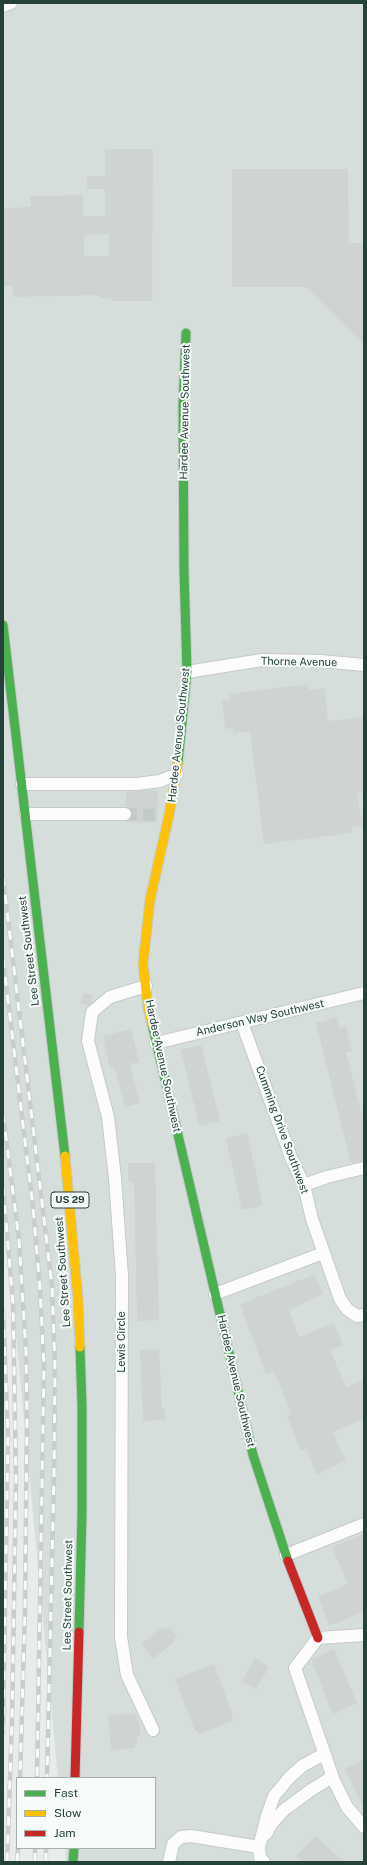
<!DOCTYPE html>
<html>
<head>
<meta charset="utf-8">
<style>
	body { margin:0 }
	#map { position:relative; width:367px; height:1865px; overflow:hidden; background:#e8edeb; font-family:"Public Sans",sans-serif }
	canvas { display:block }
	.frame { position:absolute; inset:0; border:4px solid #24423a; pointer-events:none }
	.legend { position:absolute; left:16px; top:1777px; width:140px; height:72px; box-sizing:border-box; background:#f7fbf9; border:1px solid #a3b1ad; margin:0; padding:5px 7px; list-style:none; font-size:12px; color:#24423a }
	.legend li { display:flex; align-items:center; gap:8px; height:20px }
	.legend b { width:20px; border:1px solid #a3b1ad }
</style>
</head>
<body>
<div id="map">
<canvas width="367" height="1865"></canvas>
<div class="frame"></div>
<ul class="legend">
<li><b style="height:5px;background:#4caf50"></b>Fast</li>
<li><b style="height:5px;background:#ffc107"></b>Slow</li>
<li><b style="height:5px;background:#c62828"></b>Jam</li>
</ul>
</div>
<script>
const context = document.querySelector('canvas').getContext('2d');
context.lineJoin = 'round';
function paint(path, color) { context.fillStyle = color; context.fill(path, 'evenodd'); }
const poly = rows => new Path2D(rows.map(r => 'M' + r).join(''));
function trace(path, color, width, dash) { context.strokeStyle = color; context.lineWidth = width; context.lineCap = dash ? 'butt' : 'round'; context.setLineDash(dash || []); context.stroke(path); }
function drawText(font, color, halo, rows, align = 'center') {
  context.font = font + ' "Public Sans",sans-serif'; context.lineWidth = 4; context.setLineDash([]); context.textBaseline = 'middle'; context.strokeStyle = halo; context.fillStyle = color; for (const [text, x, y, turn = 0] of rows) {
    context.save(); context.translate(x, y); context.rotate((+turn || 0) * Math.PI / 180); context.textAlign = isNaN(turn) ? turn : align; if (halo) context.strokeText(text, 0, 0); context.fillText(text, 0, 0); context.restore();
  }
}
paint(poly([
	[3,3,364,3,364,1862,66,1862,65,1848,155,1848,155,1778,58,1778,3,1197]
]), '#d6dedb');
paint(poly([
	[105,149,153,149,152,301,111,301,111,298,99,298,99,295,13,297,13,286,3,286,3,208,31,207,30,196,83,195,83,216,105,216,105,189,87,189,87,176,105,176],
	[109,234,109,256,84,256,84,235],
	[232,169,348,169,349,243,364,243,364,345,306,287,232,287],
	[308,684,309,690,325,688,328,721,364,717,364,792,357,793,363,826,351,827,352,833,264,844,250,731,233,733,233,728,225,729,222,701,230,700,229,694],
	[148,790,158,790,157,823,125,822,131,818,132,814,131,810,126,807,126,792],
	[83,993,93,995,91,1003,89,1005,81,1003],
	[337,1017,339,1028,346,1026,352,1051,346,1052,364,1122,364,1161,351,1163,316,1023],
	[131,1029,139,1062,130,1064,140,1103,125,1107,116,1073,114,1068,110,1069,103,1036],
	[201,1045,220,1121,199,1126,181,1050],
	[247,1133,263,1205,242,1210,226,1138],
	[128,1163,155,1163,159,1320,137,1321,134,1182,128,1182],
	[315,1274,323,1294,289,1310,299,1337,334,1323,343,1345,330,1350,346,1387,364,1380,364,1419,333,1432,340,1450,346,1460,316,1475,307,1449,300,1450,287,1416,292,1414,274,1372,266,1374,240,1304],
	[159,1349,162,1409,165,1409,165,1420,143,1421,140,1350],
	[364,1534,364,1612,329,1626,318,1596,348,1584,332,1547],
	[162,1627,165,1630,169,1627,177,1637,173,1641,174,1642,153,1659,142,1644],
	[334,1649,357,1703,333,1714,311,1659],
	[255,1658,269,1667,256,1689,242,1681],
	[214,1664,233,1716,231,1716,233,1721,199,1734,197,1731,195,1731,175,1679],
	[136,1714,137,1721,139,1721,140,1736,137,1736,137,1744,135,1744,135,1748,111,1750,108,1715],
	[364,1759,364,1808,345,1769],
	[315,1836,344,1862,303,1862,296,1856]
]), '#cfd4d2');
trace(poly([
	[125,814,158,815]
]), '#c1cbc8', 12, [12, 6]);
const street = poly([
	[3,6,11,3],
	[187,672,262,660,320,661,364,665],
	[22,784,137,784,160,781,177,774],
	[26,814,125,814],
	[146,986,110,997,92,1012,88,1041,108,1117,115,1178,122,1276,121,1637,127,1675,153,1730],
	[242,1023,292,1160,304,1185,312,1219,340,1299,347,1309,357,1316,364,1315],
	[156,1043,364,993],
	[304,1185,327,1177,364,1168],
	[215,1294,323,1253],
	[286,1555,364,1524],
	[364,1635,318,1638,295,1668,334,1781,347,1807,364,1827],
	[266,1834,272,1823,284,1810,311,1790,332,1777],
	[169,1862,173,1844,181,1837,191,1836,259,1847],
	[264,1862,260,1858,259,1847,267,1816,274,1796,289,1778,302,1766,324,1754]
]);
const fast = poly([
	[3,625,65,1156],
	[178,763,187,672,184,570,183,406,186,333],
	[152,1024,253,1455,288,1561],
	[79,1632,82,1513,82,1406,80,1347],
	[73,1862,74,1848]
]);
const slow = poly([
	[152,1024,148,1008,143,964,150,900,169,815,178,763],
	[65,1156,78,1299,80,1347]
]);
const jam = poly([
	[288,1561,318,1638],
	[75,1778,79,1632]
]);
trace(street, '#c5cac8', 14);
trace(fast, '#c3cbc8', 11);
trace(slow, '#c3cbc8', 11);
trace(jam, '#c3cbc8', 11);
trace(street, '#fcfcfc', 12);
trace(fast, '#4caf50', 9);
trace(slow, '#ffc107', 9);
trace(jam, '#c62828', 9);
const rail = poly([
	[3,877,52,1286,55,1367,54,1476,47,1778],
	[3,959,33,1207,40,1288,44,1367,37,1778],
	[3,1114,19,1240,26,1352,27,1415,25,1610,20,1778],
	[3,1187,13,1303,16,1479,12,1721,7,1862],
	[3,1311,8,1436,3,1732],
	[17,1862,18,1848],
	[35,1862,35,1848],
	[46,1862,46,1848]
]);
trace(rail, '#c9cdcc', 4.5);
trace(rail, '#f7fbf9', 3, [9]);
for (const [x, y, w] of [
	[70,1200,38]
]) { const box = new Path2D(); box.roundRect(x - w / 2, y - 8, w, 16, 3); context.fillStyle = '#f7fbf9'; context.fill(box); trace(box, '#24423a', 1); }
drawText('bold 10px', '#24423a', null, [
	["US 29",70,1200]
]);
drawText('11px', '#24423a', '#f7fbf9', [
	["Hardee Avenue Southwest",185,412,-89],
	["Thorne Avenue",299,662,1],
	["Hardee Avenue Southwest",179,735,-84],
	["Lee Street Southwest",29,951,-97],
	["Anderson Way Southwest",260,1018,-13],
	["Hardee Avenue Southwest",163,1066,78],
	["Cumming Drive Southwest",282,1130,70],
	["Lee Street Southwest",63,1272,-94],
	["Lewis Circle",122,1342,-90],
	["Hardee Avenue Southwest",236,1381,77],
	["Lee Street Southwest",68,1595,-89]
]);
</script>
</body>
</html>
